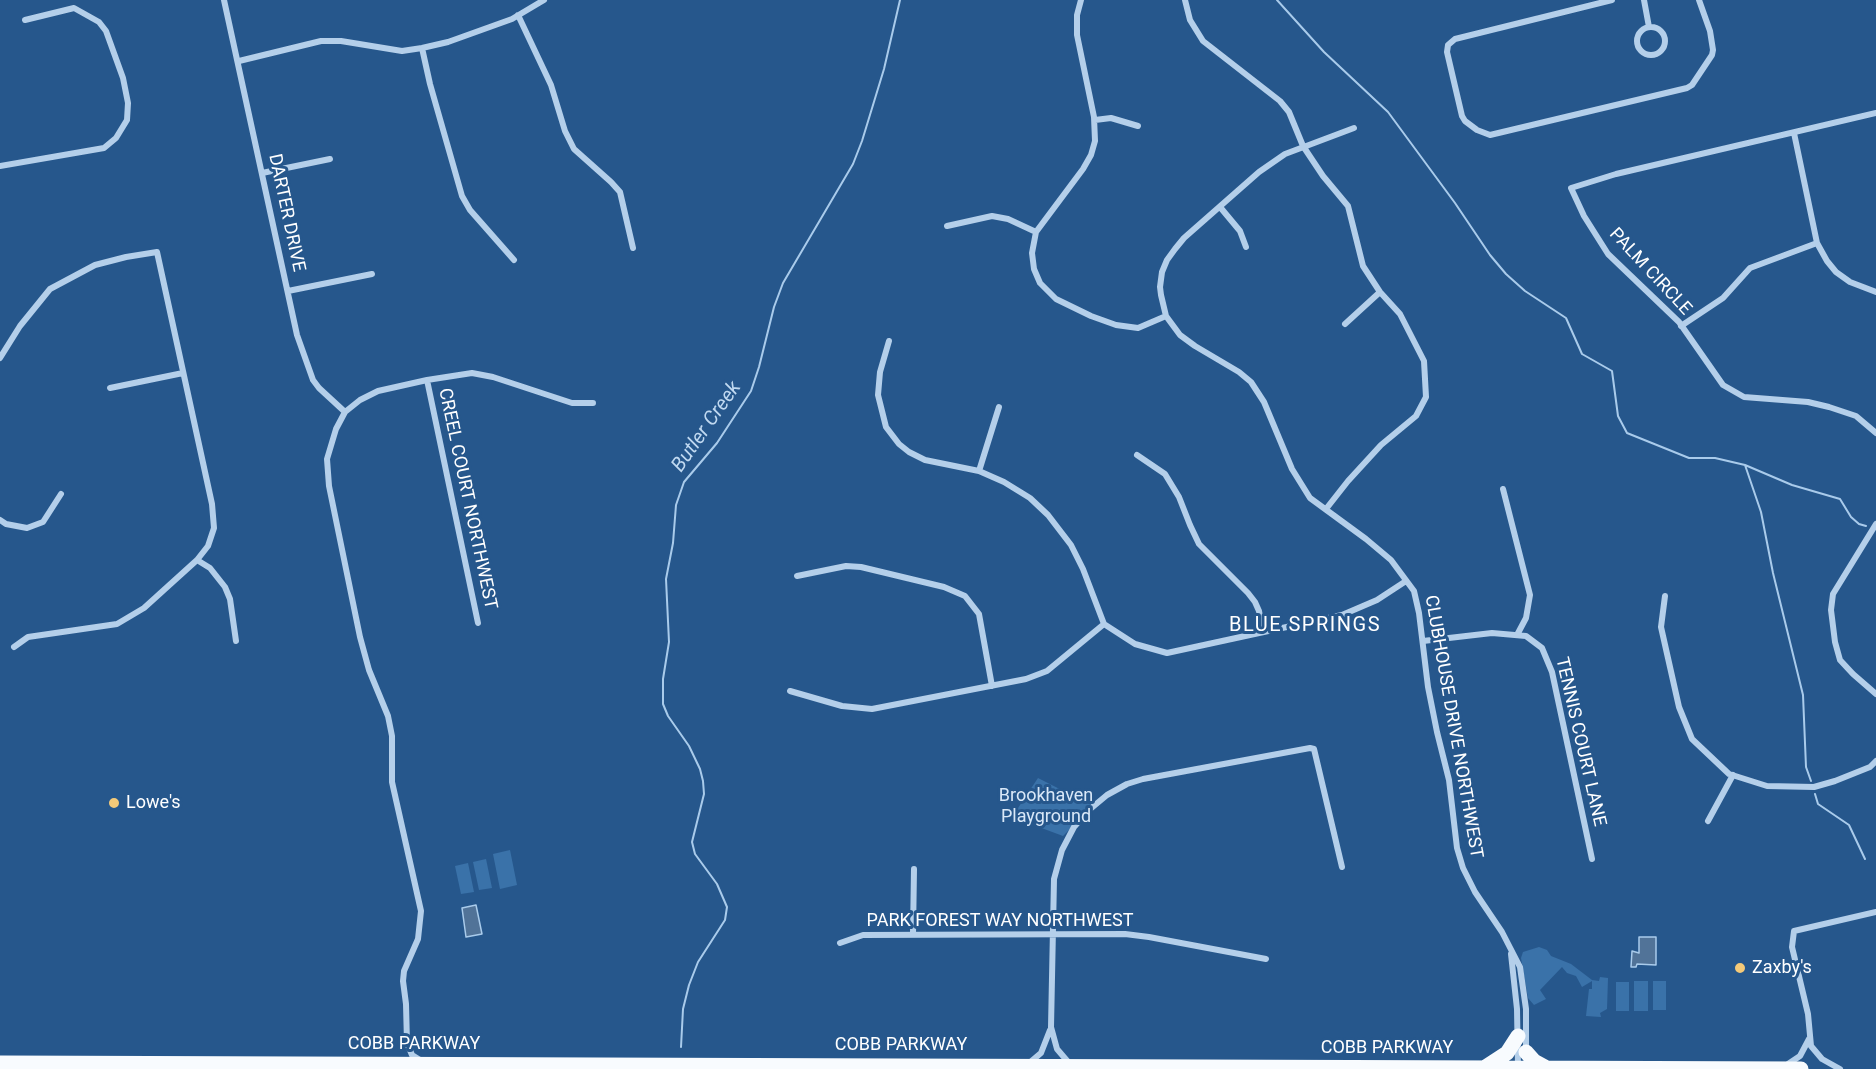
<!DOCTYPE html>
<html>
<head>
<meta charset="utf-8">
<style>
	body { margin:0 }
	canvas { display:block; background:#26578c }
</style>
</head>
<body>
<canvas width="1876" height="1069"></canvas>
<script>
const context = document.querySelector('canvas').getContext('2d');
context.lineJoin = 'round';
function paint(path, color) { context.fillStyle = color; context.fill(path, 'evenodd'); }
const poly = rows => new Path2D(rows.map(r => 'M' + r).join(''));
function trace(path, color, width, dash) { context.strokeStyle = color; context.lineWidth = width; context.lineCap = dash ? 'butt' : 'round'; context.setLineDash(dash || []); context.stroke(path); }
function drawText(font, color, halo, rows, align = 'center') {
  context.font = font + ' Roboto,sans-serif'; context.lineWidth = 6; context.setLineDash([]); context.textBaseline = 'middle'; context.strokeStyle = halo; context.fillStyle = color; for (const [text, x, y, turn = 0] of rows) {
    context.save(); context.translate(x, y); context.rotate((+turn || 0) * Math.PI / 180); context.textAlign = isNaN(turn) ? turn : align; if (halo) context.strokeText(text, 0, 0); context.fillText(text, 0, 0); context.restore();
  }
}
paint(poly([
	[1038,778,1093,806,1063,836,1012,817],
	[510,850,517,885,500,889,493,854],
	[486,859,492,888,479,890,473,862],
	[468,863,474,892,461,894,455,866],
	[1539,947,1547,950,1551,956,1571,964,1592,980,1599,981,1600,977,1608,978,1607,1009,1600,1013,1601,1017,1586,1016,1589,989,1592,989,1592,981,1582,987,1576,976,1567,973,1562,967,1540,990,1546,999,1534,1005,1528,998,1521,958,1523,952],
	[1634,981,1648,981,1648,1011,1634,1011],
	[1653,981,1666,981,1666,1010,1653,1010],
	[1616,982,1629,982,1629,1011,1616,1011]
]), '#3a72a9');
const water = poly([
	[476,905,482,934,466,937,462,908,476,905],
	[1639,937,1656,937,1656,965,1637,964,1636,967,1631,967,1632,951,1639,953,1639,937]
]);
paint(water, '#517398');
trace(water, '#a9cbeb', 1.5);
trace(poly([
	[1277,0,1324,52,1388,112,1455,203,1490,255,1506,274,1525,291,1566,318,1582,354,1612,371,1618,416,1627,433,1689,458,1715,458,1745,465,1792,485,1840,499,1851,517,1859,524,1866,526],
	[1745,465,1761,512,1773,573,1803,695,1806,767,1811,781],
	[1815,794,1818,804,1849,825,1865,859],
	[681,1047,683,1009,689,985,698,962,725,920,727,907,717,884,695,854,692,842,704,794,703,781,700,769,689,746,668,716,663,704,663,679,669,642,666,579,673,543,676,505,684,482,717,443,751,391,759,367,774,307,783,283,853,164,862,141,884,69,900,0]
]), '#a9cbeb', 2);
trace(poly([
	[224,0,297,335,313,380,319,388,345,412],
	[1081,0,1077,15,1077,35,1094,117,1095,141,1091,155,1083,169,1036,232,1032,253,1034,269,1040,283,1056,299,1091,316,1116,325,1138,328,1166,316],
	[1185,0,1190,20,1203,41,1280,101,1289,112,1303,146,1323,176,1348,206,1363,266,1380,292,1400,314,1424,361,1426,397,1416,416,1381,445,1348,481,1326,509],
	[1612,0,1455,39,1448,45,1447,52,1462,116,1465,121,1477,130,1490,135,1687,88,1692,85,1712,55,1713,50,1710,31,1699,0],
	[1644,0,1649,27],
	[518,15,551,85,565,131,574,149,611,182,620,192,633,248],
	'1637 41a14 14 0 1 1 28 0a14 14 0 1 1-28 0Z',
	[422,48,430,84,462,196,470,210,514,260],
	[239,61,321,41,341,41,402,51,422,48,448,42,512,19,544,0],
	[1876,113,1616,174,1571,188,1584,216,1608,254,1679,322,1723,385,1744,397,1808,402,1829,407,1856,416,1876,433],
	[1095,120,1111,118,1138,126],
	[1354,128,1285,154,1259,172,1184,238,1175,249,1167,260,1162,272,1160,287,1161,295,1166,316,1180,335,1195,346,1239,372,1251,382,1264,402,1292,469,1310,498,1366,539,1391,560,1414,591,1419,613,1428,687,1437,732,1449,780,1457,848,1463,868,1475,892,1502,932,1520,967,1526,1009,1526,1050],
	[1794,133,1817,243,1827,261,1836,272,1850,282,1876,292],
	[0,166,104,148,116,138,127,120,128,103,123,78,106,31,99,22,74,8,25,20],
	[262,173,330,159],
	[1220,207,1240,231,1246,247],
	[947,226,992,216,1008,219,1036,232],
	[288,291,372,274],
	[1345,324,1380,292],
	[1681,326,1723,298,1750,268,1817,243],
	[889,341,880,372,878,395,886,427,899,444,909,452,925,460,979,471,1004,482,1030,498,1048,515,1071,545,1083,569,1104,624],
	[0,358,20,326,50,289,95,265,126,257,157,252,212,504,214,528,208,546,197,560,144,608,117,624,28,637,14,647],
	[427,380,478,623],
	[110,388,183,373],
	[1137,455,1165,474,1179,497,1190,525,1199,544,1248,593,1255,602,1259,611,1263,632],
	[979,471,999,407],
	[1503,489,1530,595,1526,618,1517,635],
	[0,520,6,524,27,528,43,522,61,494],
	[1876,524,1833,594,1831,610,1835,642,1840,660,1853,674,1876,694],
	[197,560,210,568,225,587,230,599,236,641],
	[797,576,846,566,861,567,944,587,965,596,979,614,992,686],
	[1665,596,1661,627,1679,707,1692,739,1729,774,1767,786,1814,787,1835,781,1870,767,1876,761],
	[1104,624,1135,644,1167,653,1342,615,1377,600,1406,581],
	[1423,641,1492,633,1526,636,1542,648,1552,672,1592,859],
	[790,691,842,706,872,709,1026,679,1047,671,1104,624],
	[1708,821,1733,775],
	[913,934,914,869],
	[840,943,863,935,1125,934,1149,937,1266,959],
	[1511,954,1517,1009,1518,1067],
	[420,1060,412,1055,407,1043,406,1004,403,981,404,971,418,939,421,911,392,782,392,736,388,716,369,670,360,637,329,486,327,459,336,429,345,412,360,400,378,391,427,380,472,373,493,377,572,403,593,403],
	[1069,1063,1057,1049,1051,1027,1054,879,1062,850,1074,827,1089,810,1107,795,1127,784,1143,779,1310,748,1314,749,1342,867],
	[1028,1064,1041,1053,1050,1030],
	[1788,1064,1800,1056,1809,1039],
	[1840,1069,1822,1059,1811,1046,1808,1014,1792,947,1794,931,1876,912]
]), '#b4cfea', 6);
trace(poly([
	[1526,1052,1534,1061,1545,1067],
	[0,1063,1801,1069],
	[1484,1068,1507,1053,1518,1036]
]), '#f8fbfe', 15);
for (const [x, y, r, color] of [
	[114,803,6,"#f4ca79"],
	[1740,968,6,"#f4ca79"]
]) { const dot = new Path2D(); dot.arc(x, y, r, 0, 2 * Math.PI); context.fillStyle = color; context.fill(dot); trace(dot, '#26578c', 2); }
drawText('18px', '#fff', '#26578c', [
	["DARTER DRIVE",286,213,78],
	["PALM CIRCLE",1650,272,47],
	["CREEL COURT NORTHWEST",467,499,78],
	["CLUBHOUSE DRIVE NORTHWEST",1453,727,80],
	["TENNIS COURT LANE",1580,742,77],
	["PARK FOREST WAY NORTHWEST",1000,921],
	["COBB PARKWAY",414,1044],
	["COBB PARKWAY",901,1045],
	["COBB PARKWAY",1387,1048]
]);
drawText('18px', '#d9e8f8', '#26578c', [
	["Brookhaven",1046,796],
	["Playground",1046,817]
]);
drawText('18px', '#fff', '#26578c', [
	["Lowe's",126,803],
	["Zaxby's",1752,968]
], 'left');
drawText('italic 20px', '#c0d9f1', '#26578c', [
	["Butler Creek",707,427,-55]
]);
context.letterSpacing = '1.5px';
drawText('20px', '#fff', '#26578c', [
	["BLUE SPRINGS",1305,626]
]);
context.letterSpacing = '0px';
</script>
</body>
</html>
